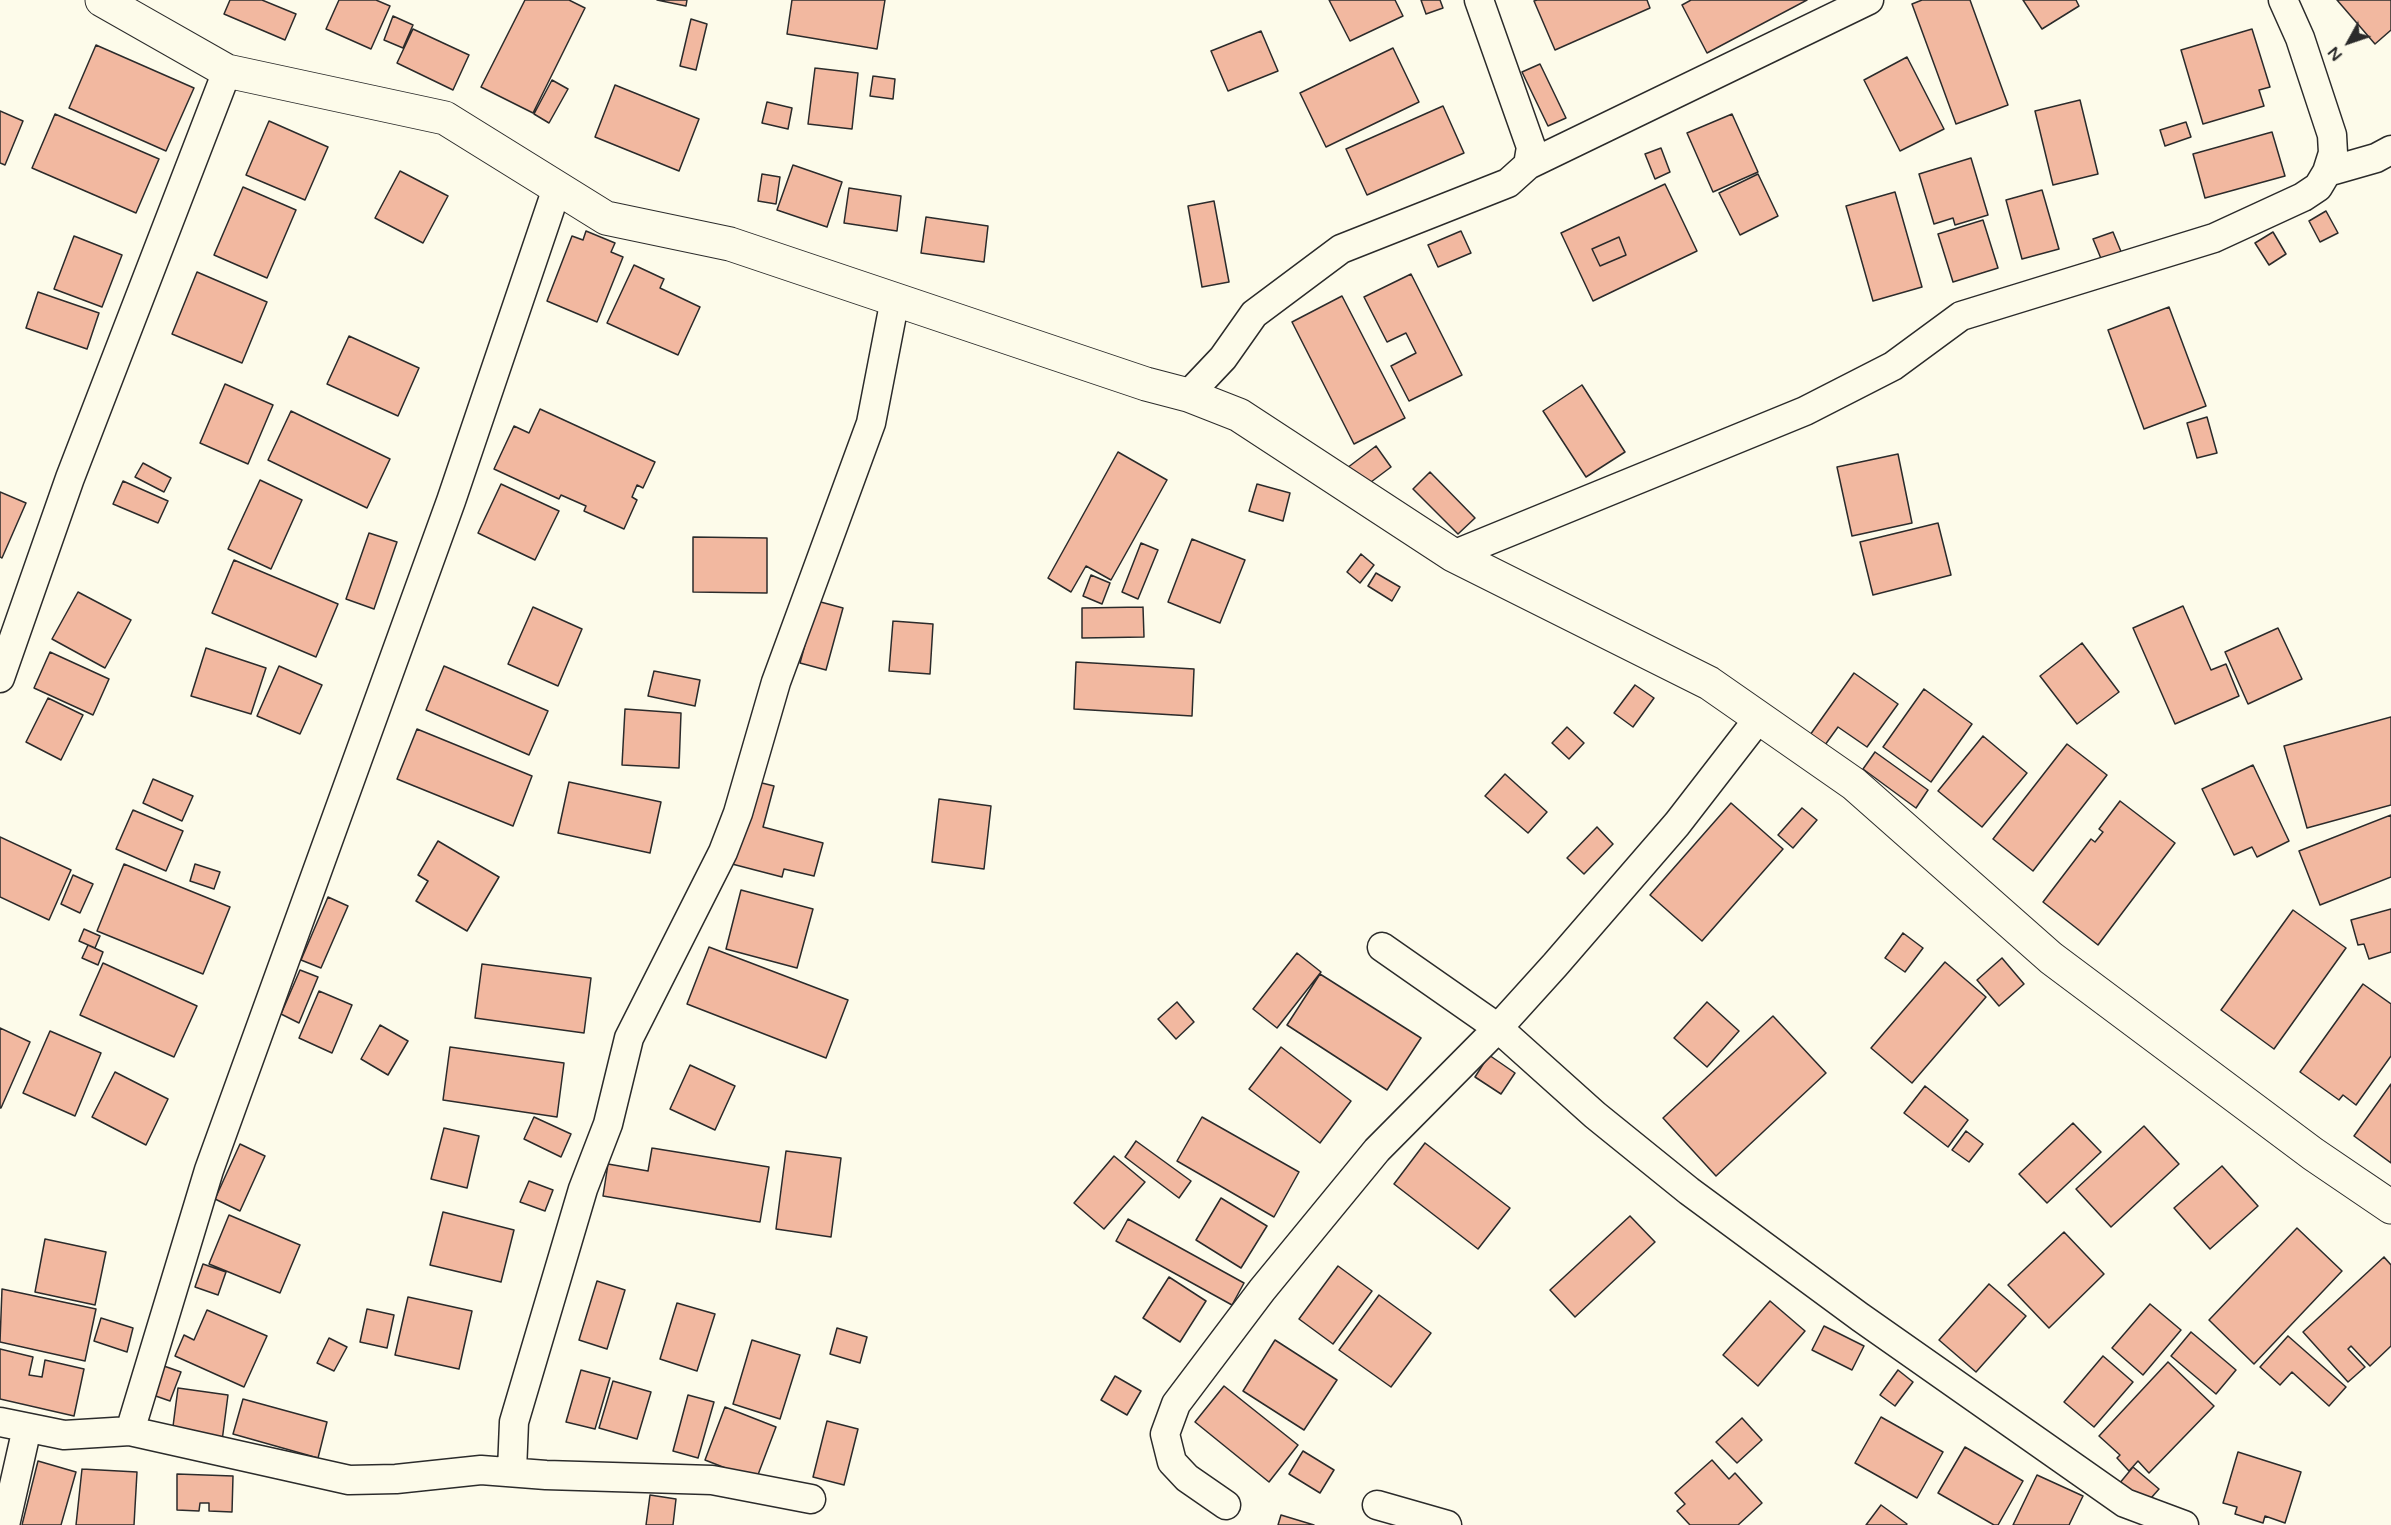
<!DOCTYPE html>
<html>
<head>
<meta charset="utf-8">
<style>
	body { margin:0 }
	#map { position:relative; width:2391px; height:1525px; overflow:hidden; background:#fdfbea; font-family:"Varela Round",sans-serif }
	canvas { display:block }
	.north { position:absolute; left:2319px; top:12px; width:60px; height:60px; -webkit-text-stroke:4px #fdfbea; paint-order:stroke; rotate:230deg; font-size:16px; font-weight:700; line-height:24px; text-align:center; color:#2b2b2b }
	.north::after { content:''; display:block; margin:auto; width:21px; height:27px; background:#2b2b2b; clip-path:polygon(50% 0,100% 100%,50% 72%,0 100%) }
</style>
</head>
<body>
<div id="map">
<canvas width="2391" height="1525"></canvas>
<div class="north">N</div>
</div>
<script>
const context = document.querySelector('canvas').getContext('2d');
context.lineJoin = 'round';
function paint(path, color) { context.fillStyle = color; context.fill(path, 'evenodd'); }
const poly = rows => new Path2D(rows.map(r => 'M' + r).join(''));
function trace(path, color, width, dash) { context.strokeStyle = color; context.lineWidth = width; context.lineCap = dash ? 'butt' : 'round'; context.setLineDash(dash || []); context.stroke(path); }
const building = poly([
	[230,0,262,0,296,14,285,40,224,14,230,0],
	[339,0,376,0,390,6,371,49,326,29,339,0],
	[525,0,569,0,585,8,533,113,481,87,525,0],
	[657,0,687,0,686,6,657,0],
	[792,0,885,0,877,49,787,34,792,0],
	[1329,0,1395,0,1403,16,1350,41,1329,0],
	[1421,0,1440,0,1443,8,1426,14,1421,0],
	[1537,0,1647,0,1650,8,1555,50,1534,1,1537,0],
	[1691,0,1807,0,1707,53,1682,5,1691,0],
	[1922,0,1970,0,2008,105,1956,124,1912,4,1922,0],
	[2023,0,2076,0,2079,6,2042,29,2023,0],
	[2337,0,2391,0,2391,30,2375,44,2337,0],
	[393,16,413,25,403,48,384,40,393,16],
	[691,19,707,24,696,70,680,66,691,19],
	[413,29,469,55,453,90,397,63,413,29],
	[2252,29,2270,87,2259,90,2264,106,2203,124,2181,50,2252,29],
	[1261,31,1278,71,1228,91,1211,51,1261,31],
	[96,45,194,88,166,151,69,108,96,45],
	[1393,48,1419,102,1326,147,1300,93,1393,48],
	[1907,57,1944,129,1900,151,1864,80,1907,57],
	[1540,64,1566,118,1548,126,1522,72,1540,64],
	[815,68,858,73,852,129,808,124,815,68],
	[873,76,895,79,893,99,870,96,873,76],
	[552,80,568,89,549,123,534,114,552,80],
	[615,85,699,119,679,171,595,137,615,85],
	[2080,100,2098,174,2053,185,2035,111,2080,100],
	[767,102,792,108,788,129,762,123,767,102],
	[1443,106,1464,153,1367,195,1346,149,1443,106],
	[0,111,23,121,5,165,0,163,0,111],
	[55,114,159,159,136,213,32,168,55,114],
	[1732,114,1758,172,1713,192,1687,133,1732,114],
	[269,121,328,147,305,200,246,175,269,121],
	[2186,122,2191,137,2165,146,2160,130,2186,122],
	[2272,132,2285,176,2205,198,2193,154,2272,132],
	[1661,148,1670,172,1655,179,1645,154,1661,148],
	[1971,158,1988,215,1955,225,1953,218,1934,224,1919,174,1971,158],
	[793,165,842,182,827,227,777,210,793,165],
	[400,171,448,196,423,243,375,218,400,171],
	[762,174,780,177,776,204,758,201,762,174],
	[1758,174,1778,216,1740,235,1719,193,1758,174],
	[1665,184,1697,251,1593,301,1561,233,1665,184],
	[1619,237,1626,255,1600,266,1592,249,1619,237],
	[243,187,296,210,267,278,214,255,243,187],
	[849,188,901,196,897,231,844,223,849,188],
	[2042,190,2059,249,2022,259,2006,200,2042,190],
	[1895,192,1922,287,1873,301,1846,206,1895,192],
	[1214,201,1229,282,1202,287,1188,206,1214,201],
	[2326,211,2338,233,2320,242,2309,221,2326,211],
	[926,217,988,226,984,262,921,253,926,217],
	[1983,220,1998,268,1953,282,1938,234,1983,220],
	[586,231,615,243,611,252,623,257,597,322,547,301,572,236,583,240,586,231],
	[1461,231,1471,253,1438,267,1428,245,1461,231],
	[2113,232,2122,254,2102,261,2093,239,2113,232],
	[2273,232,2286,254,2269,265,2255,243,2273,232],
	[74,236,122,255,102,307,54,289,74,236],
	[1619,237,1626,255,1600,266,1592,249,1619,237],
	[634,265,664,279,660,288,700,307,678,355,607,323,634,265],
	[197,272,267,302,242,363,172,334,197,272],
	[1411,274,1462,375,1409,401,1391,366,1416,353,1406,333,1387,342,1364,297,1411,274],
	[38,292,99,313,87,349,26,328,38,292],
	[1342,296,1405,418,1354,444,1292,322,1342,296],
	[2169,307,2206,406,2144,429,2108,330,2169,307],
	[349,336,419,368,398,416,327,384,349,336],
	[225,384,273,405,248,464,200,443,225,384],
	[1582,385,1625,452,1586,477,1543,411,1582,385],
	[540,409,655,462,643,488,637,485,632,497,637,500,624,529,584,511,586,506,561,495,559,499,494,469,514,426,529,433,540,409],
	[291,411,390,459,367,508,268,460,291,411],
	[2207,417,2217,453,2197,458,2187,423,2207,417],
	[1376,446,1391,467,1363,488,1347,468,1376,446],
	[1118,452,1167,480,1111,580,1086,566,1071,592,1048,578,1118,452],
	[1898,454,1912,523,1852,536,1837,467,1898,454],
	[143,463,171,478,164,492,135,477,143,463],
	[1430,472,1475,518,1458,534,1413,489,1430,472],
	[260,480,302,500,271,569,228,549,260,480],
	[123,481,168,501,158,523,113,504,123,481],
	[501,484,559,511,535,560,478,533,501,484],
	[1257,484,1290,493,1283,521,1249,511,1257,484],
	[0,492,26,503,2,558,0,557,0,492],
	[1938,523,1951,575,1873,595,1860,542,1938,523],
	[369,533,397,542,374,609,346,599,369,533],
	[693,537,767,538,767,593,693,592,693,537],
	[1192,539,1245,560,1220,623,1168,602,1192,539],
	[1141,543,1158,550,1138,599,1122,592,1141,543],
	[1361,554,1374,565,1360,583,1347,572,1361,554],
	[234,560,338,604,316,657,212,613,234,560],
	[1376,573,1400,587,1392,601,1368,586,1376,573],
	[1091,575,1110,583,1102,604,1083,596,1091,575],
	[78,592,131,620,105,668,52,639,78,592],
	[817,601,843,608,826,670,800,663,817,601],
	[2183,606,2211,670,2226,664,2239,696,2175,724,2133,628,2183,606],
	[533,607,582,629,558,686,508,664,533,607],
	[1143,607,1144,637,1082,638,1082,608,1143,607],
	[893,621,933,624,930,674,889,671,893,621],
	[2278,628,2302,679,2248,704,2225,652,2278,628],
	[2082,643,2119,692,2077,724,2040,676,2082,643],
	[206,648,266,668,251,714,191,696,206,648],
	[50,652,109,679,93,715,34,688,50,652],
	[1076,662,1194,669,1192,716,1074,709,1076,662],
	[279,666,322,685,300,734,257,716,279,666],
	[444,666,548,711,529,755,426,710,444,666],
	[654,671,700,680,695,706,648,696,654,671],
	[1854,673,1898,704,1867,747,1838,727,1825,745,1810,735,1854,673],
	[1635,685,1654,698,1633,727,1614,713,1635,685],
	[1924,689,1972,724,1931,782,1883,747,1924,689],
	[48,698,83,715,61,760,26,742,48,698],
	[625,709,681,713,679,768,622,765,625,709],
	[2391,717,2391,805,2307,828,2284,746,2391,717],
	[1567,727,1584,743,1569,759,1552,743,1567,727],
	[417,729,532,776,513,826,397,779,417,729],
	[1983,736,2027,773,1982,827,1938,791,1983,736],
	[2067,744,2107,775,2033,871,1993,839,2067,744],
	[1875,752,1928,790,1916,808,1863,769,1875,752],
	[2253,765,2289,841,2257,857,2252,847,2234,855,2202,789,2253,765],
	[1505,774,1547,812,1528,833,1485,796,1505,774],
	[153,779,193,796,182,821,143,803,153,779],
	[754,781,774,786,763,827,823,843,814,876,784,869,782,877,732,864,754,781],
	[569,782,661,802,650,853,558,833,569,782],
	[939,799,991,806,984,869,932,862,939,799],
	[2120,801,2175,843,2098,945,2043,902,2091,839,2095,842,2103,832,2099,829,2120,801],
	[1731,803,1783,849,1702,941,1650,895,1731,803],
	[1802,808,1817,820,1793,848,1778,835,1802,808],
	[133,810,183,831,166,871,116,849,133,810],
	[2391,815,2391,877,2320,905,2299,851,2391,815],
	[1597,827,1613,844,1584,874,1567,858,1597,827],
	[0,837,71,870,49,920,0,897,0,837],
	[438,841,499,877,467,931,416,901,428,881,418,875,438,841],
	[124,864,230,907,203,974,97,931,124,864],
	[195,864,220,872,214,889,190,881,195,864],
	[73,875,93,884,80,913,61,904,73,875],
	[741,890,813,909,797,968,726,949,741,890],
	[328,897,348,906,321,968,301,960,328,897],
	[2391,909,2391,952,2369,959,2364,944,2358,945,2351,920,2391,909],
	[2293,910,2346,948,2274,1049,2221,1010,2293,910],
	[84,929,100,936,95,948,79,941,84,929],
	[1903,933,1923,948,1905,972,1885,958,1903,933],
	[88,945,103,952,98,965,82,958,88,945],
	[709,947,848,1000,826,1058,687,1004,709,947],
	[1297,953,1321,972,1277,1028,1253,1009,1297,953],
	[2002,958,2024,984,1999,1006,1977,980,2002,958],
	[1945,962,1986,997,1912,1083,1871,1048,1945,962],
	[103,963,197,1006,174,1057,80,1015,103,963],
	[482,964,591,978,584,1033,475,1018,482,964],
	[300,970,318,977,299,1023,281,1014,300,970],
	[1320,974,1421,1038,1387,1090,1287,1025,1320,974],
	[2363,984,2391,1004,2391,1056,2356,1105,2343,1095,2339,1100,2300,1072,2363,984],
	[319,991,352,1005,332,1053,299,1038,319,991],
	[1177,1002,1194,1022,1176,1039,1158,1019,1177,1002],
	[1707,1002,1739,1031,1707,1067,1674,1038,1707,1002],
	[1773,1016,1826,1073,1716,1176,1663,1118,1773,1016],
	[380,1025,408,1041,388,1075,361,1059,380,1025],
	[0,1028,30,1042,1,1108,0,1108,0,1028],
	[50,1031,101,1053,75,1116,23,1093,50,1031],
	[450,1047,564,1063,557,1117,443,1100,450,1047],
	[1281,1047,1351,1101,1320,1143,1249,1089,1281,1047],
	[1489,1055,1515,1073,1501,1094,1475,1077,1489,1055],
	[690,1065,735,1086,715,1130,670,1109,690,1065],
	[115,1072,168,1099,146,1145,92,1117,115,1072],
	[2391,1084,2391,1163,2354,1136,2391,1084],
	[1925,1086,1968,1120,1948,1147,1904,1113,1925,1086],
	[534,1117,571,1134,561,1157,524,1139,534,1117],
	[1202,1117,1299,1172,1274,1217,1177,1161,1202,1117],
	[2073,1123,2101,1152,2047,1203,2019,1174,2073,1123],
	[2144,1126,2179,1164,2111,1227,2076,1189,2144,1126],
	[444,1128,479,1136,467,1188,431,1179,444,1128],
	[1966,1131,1983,1144,1969,1162,1952,1150,1966,1131],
	[1136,1141,1191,1181,1179,1198,1125,1157,1136,1141],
	[1425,1143,1510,1208,1478,1249,1394,1184,1425,1143],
	[240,1144,265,1156,240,1211,215,1199,240,1144],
	[652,1148,769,1167,760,1222,603,1196,608,1164,648,1171,652,1148],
	[786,1151,841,1158,831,1237,776,1229,786,1151],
	[1114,1156,1145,1182,1104,1229,1074,1203,1114,1156],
	[2222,1166,2258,1206,2210,1249,2174,1208,2222,1166],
	[529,1181,553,1190,545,1211,520,1202,529,1181],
	[1221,1198,1267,1226,1241,1268,1196,1240,1221,1198],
	[443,1212,514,1230,501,1282,430,1265,443,1212],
	[229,1215,300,1245,280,1293,209,1264,229,1215],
	[1630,1216,1655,1242,1575,1317,1550,1290,1630,1216],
	[1128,1219,1244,1283,1232,1305,1116,1241,1128,1219],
	[2297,1228,2342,1271,2254,1364,2209,1320,2297,1228],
	[2064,1232,2104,1274,2049,1328,2008,1285,2064,1232],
	[45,1239,106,1252,95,1305,35,1292,45,1239],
	[2384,1257,2391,1265,2391,1346,2370,1366,2351,1346,2348,1349,2365,1367,2348,1382,2303,1332,2384,1257],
	[203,1264,226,1272,218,1295,195,1287,203,1264],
	[1338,1266,1372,1291,1333,1344,1299,1319,1338,1266],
	[1169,1277,1206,1301,1180,1342,1143,1318,1169,1277],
	[597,1281,625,1290,607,1349,579,1340,597,1281],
	[1989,1284,2026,1316,1976,1372,1939,1340,1989,1284],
	[2,1289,96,1309,85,1361,0,1342,2,1289],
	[1379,1295,1431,1333,1391,1387,1339,1350,1379,1295],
	[408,1297,472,1311,459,1369,395,1355,408,1297],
	[1770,1301,1805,1331,1758,1386,1723,1355,1770,1301],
	[677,1303,715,1314,697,1371,660,1359,677,1303],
	[2150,1304,2181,1330,2143,1375,2112,1348,2150,1304],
	[367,1309,394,1315,387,1348,360,1342,367,1309],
	[207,1310,267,1336,244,1387,175,1356,184,1335,194,1340,207,1310],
	[101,1318,133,1328,127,1352,94,1341,101,1318],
	[1824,1326,1864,1346,1852,1370,1812,1350,1824,1326],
	[837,1328,867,1337,860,1363,830,1354,837,1328],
	[2191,1332,2236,1370,2216,1394,2171,1356,2191,1332],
	[2288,1336,2346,1387,2329,1406,2292,1372,2280,1385,2260,1367,2288,1336],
	[329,1338,347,1347,334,1371,317,1363,329,1338],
	[752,1340,800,1355,780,1419,733,1404,752,1340],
	[1275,1340,1337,1380,1304,1430,1243,1391,1275,1340],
	[0,1349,33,1357,29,1375,42,1377,45,1360,84,1369,74,1416,0,1399,0,1349],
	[2103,1356,2133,1382,2094,1427,2064,1402,2103,1356],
	[2168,1362,2214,1406,2149,1473,2138,1461,2129,1471,2117,1458,2120,1455,2099,1436,2168,1362],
	[161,1365,181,1372,170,1401,150,1394,161,1365],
	[581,1370,610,1378,595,1429,566,1422,581,1370],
	[1898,1370,1913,1382,1895,1406,1880,1395,1898,1370],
	[1115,1376,1141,1391,1127,1415,1101,1400,1115,1376],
	[613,1381,651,1392,637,1439,599,1428,613,1381],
	[1224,1386,1298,1445,1269,1482,1195,1422,1224,1386],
	[178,1388,228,1395,222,1441,172,1434,178,1388],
	[688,1395,714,1402,698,1458,673,1451,688,1395],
	[243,1399,327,1422,318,1458,233,1434,243,1399],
	[725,1407,776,1427,756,1480,705,1460,725,1407],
	[1881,1417,1943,1452,1917,1498,1855,1463,1881,1417],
	[1742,1418,1762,1440,1737,1463,1716,1442,1742,1418],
	[827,1421,858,1429,844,1485,813,1477,827,1421],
	[1965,1447,2023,1481,1998,1525,1994,1525,1938,1493,1965,1447],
	[1303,1451,1334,1470,1320,1493,1289,1474,1303,1451],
	[2238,1452,2301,1472,2285,1523,2265,1516,2263,1523,2235,1514,2237,1507,2223,1503,2238,1452],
	[1712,1460,1729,1479,1735,1473,1762,1503,1738,1525,1690,1525,1677,1511,1685,1504,1675,1493,1712,1460],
	[38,1461,76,1472,61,1525,22,1525,38,1461],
	[2133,1467,2159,1489,2144,1506,2119,1484,2133,1467],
	[82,1469,137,1472,134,1525,76,1525,82,1469],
	[177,1474,233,1476,232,1512,209,1511,209,1503,200,1503,199,1511,177,1510,177,1474],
	[2037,1475,2083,1496,2069,1525,2013,1525,2037,1475],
	[650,1495,676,1499,673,1525,646,1525,650,1495],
	[1881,1505,1907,1524,1906,1525,1866,1525,1881,1505],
	[1281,1515,1314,1525,1278,1525,1281,1515]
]);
paint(building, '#f2b8a0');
trace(building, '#2b2b2b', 1.5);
const street = poly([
	[1528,165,1869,0],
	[2327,172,2376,158,2391,150],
	[1188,395,1223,358,1254,314,1341,249,1508,183,1528,165,1531,147,1479,0],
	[1453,555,1805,411,1893,366,1961,316,2214,238,2303,197,2318,187,2327,172,2333,153,2332,135,2300,38,2283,0],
	[0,678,70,478,227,71],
	[1382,947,1498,1028,1595,1115,1689,1191,1860,1317,2125,1503,2184,1525],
	[0,1422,64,1435,130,1431,349,1480,396,1479,481,1470,546,1475,712,1480,811,1499],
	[130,1431,209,1170,451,501,557,188],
	[512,1471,514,1422,583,1189,608,1124,629,1038,723,852,738,813,776,682,871,423,895,299],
	[1226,1505,1187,1478,1172,1462,1165,1434,1176,1404,1262,1290,1377,1150,1498,1028,1555,965,1677,824,1759,718],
	[1377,1505,1447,1525],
	[5,1525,27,1428]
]);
const secondary = poly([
	[102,0,227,71,445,118,606,218,730,244,1146,384,1188,395,1239,415,1453,555,1709,683,1854,784,2051,958,2313,1154,2391,1207]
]);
trace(street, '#2b2b2b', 31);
trace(secondary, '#2b2b2b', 35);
trace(street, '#fdfbea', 28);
trace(secondary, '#fdfbea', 33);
</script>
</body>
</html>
